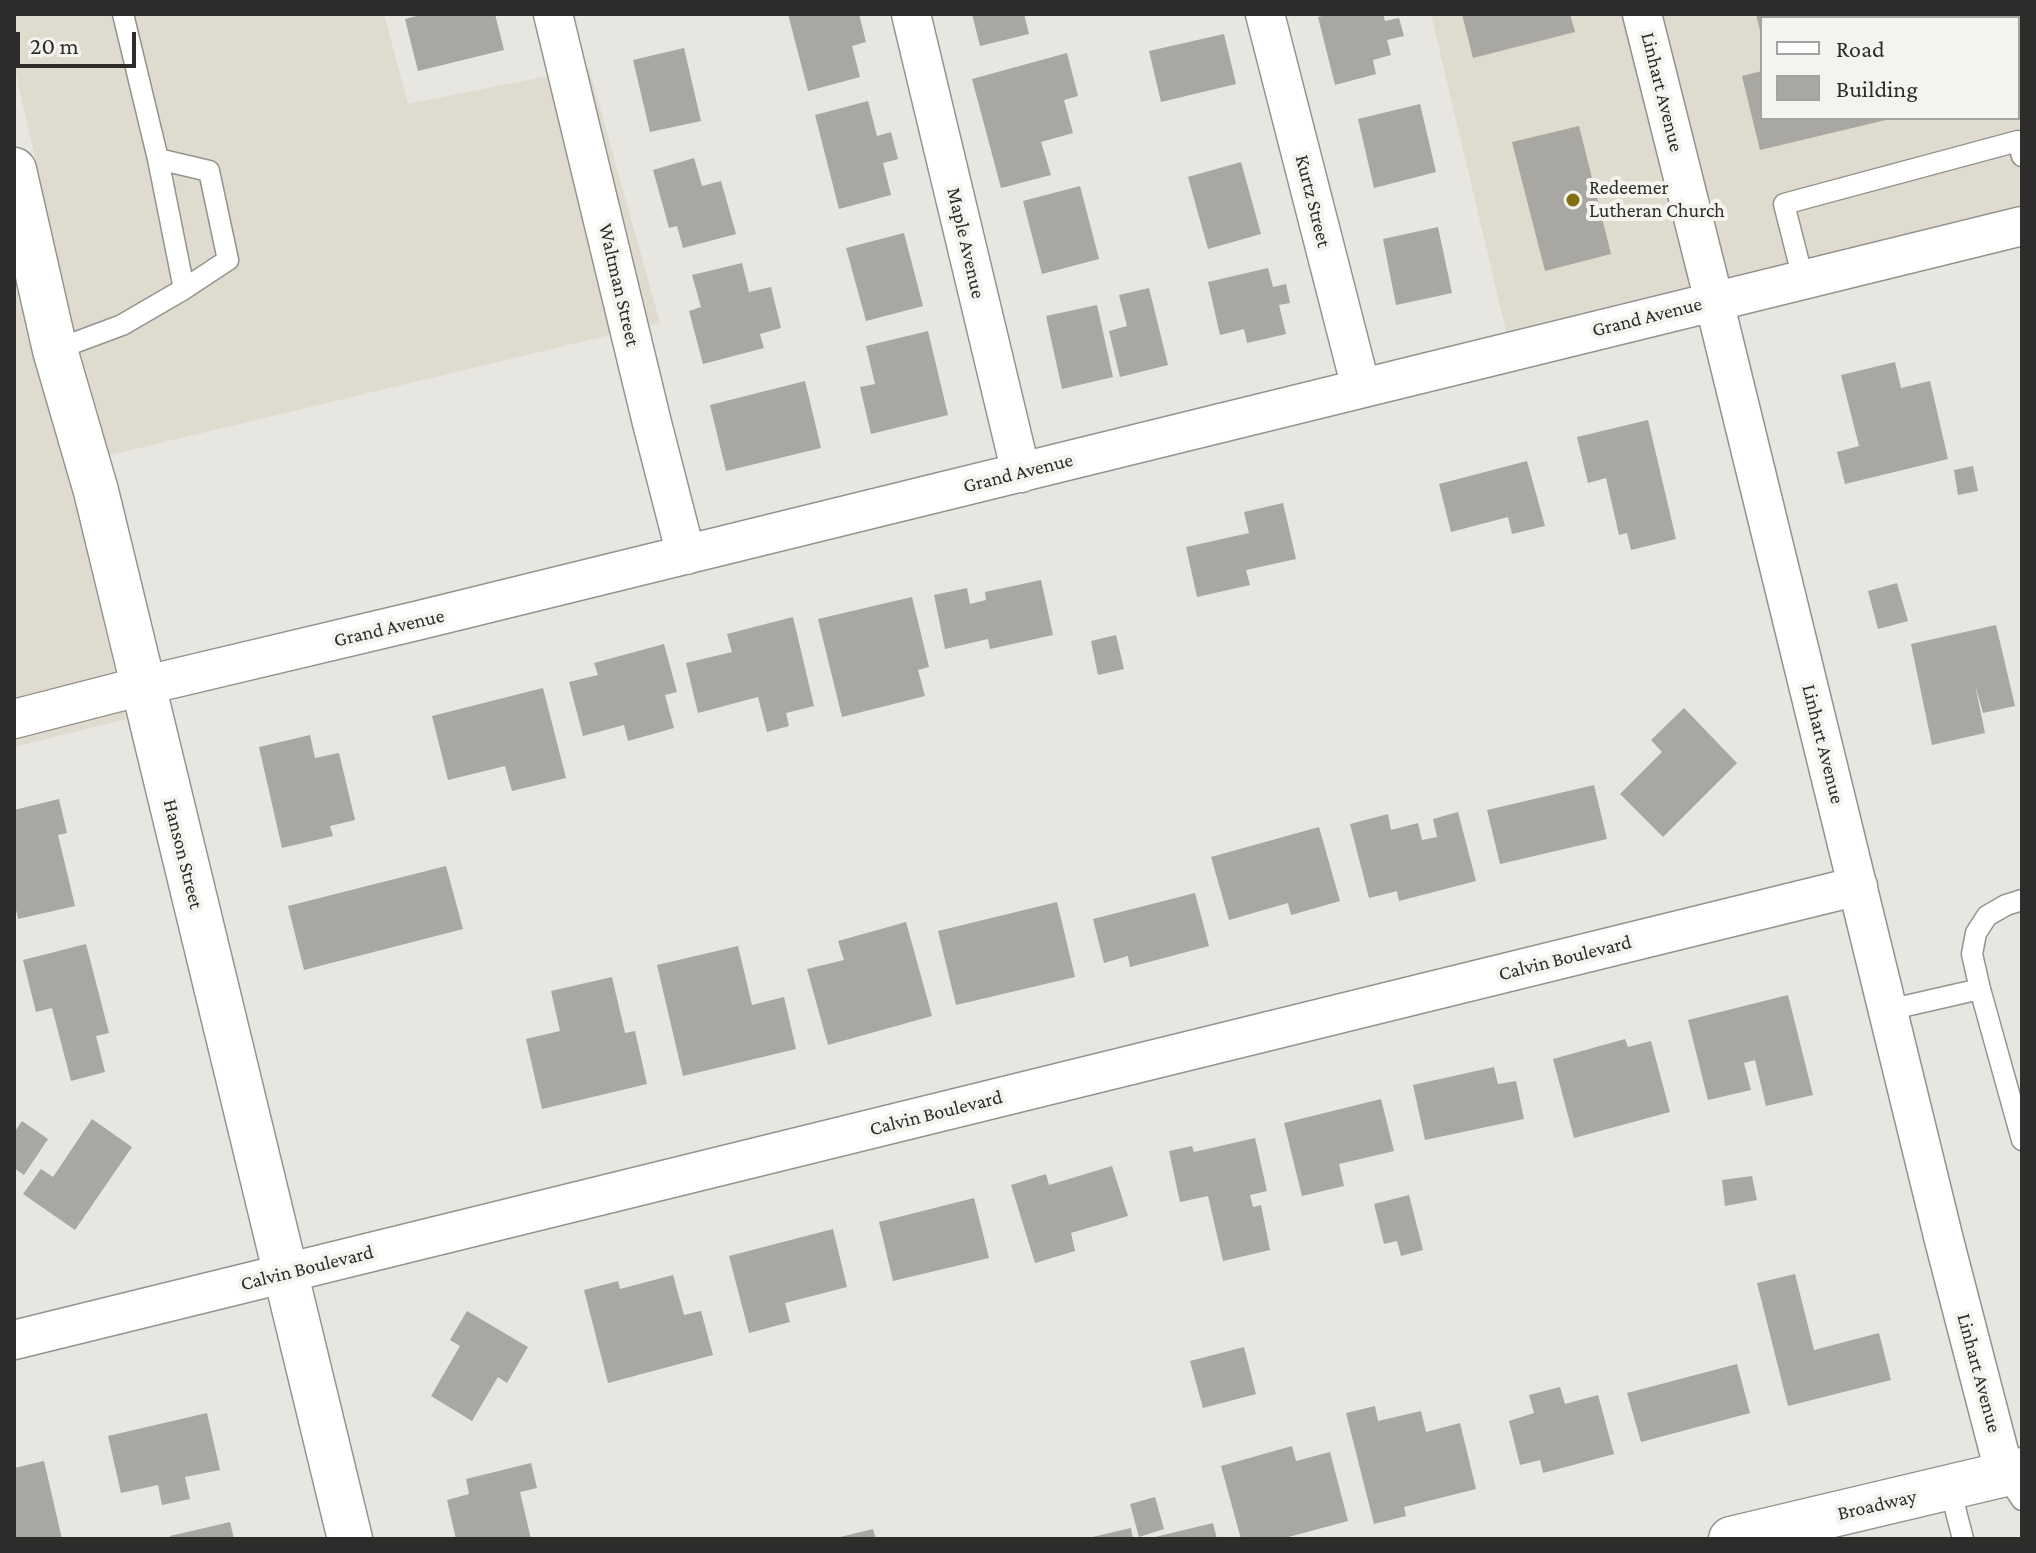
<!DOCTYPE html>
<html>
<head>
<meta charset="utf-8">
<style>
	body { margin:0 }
	#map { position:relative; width:2036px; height:1553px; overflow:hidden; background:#e7e6e1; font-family:"Crimson Pro",serif }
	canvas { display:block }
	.frame { position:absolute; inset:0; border:16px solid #2d2c2a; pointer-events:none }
	.legend { position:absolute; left:1760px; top:16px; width:260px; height:104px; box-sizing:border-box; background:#f5f3ee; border:2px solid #a5a3a0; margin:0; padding:10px 14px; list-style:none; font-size:24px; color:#2d2c2a }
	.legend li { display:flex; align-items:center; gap:16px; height:40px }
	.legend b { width:40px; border:2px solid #a5a3a0 }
	.scale { position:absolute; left:16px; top:32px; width:120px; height:36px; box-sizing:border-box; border:4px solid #2d2c2a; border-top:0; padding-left:10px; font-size:24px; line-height:28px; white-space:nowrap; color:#2d2c2a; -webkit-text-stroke:6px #f5f3ee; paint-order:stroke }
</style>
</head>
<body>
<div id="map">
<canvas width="2036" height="1553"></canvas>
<div class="frame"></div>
<ul class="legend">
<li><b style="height:10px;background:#fff"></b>Road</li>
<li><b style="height:22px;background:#a8a7a1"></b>Building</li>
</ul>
<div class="scale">20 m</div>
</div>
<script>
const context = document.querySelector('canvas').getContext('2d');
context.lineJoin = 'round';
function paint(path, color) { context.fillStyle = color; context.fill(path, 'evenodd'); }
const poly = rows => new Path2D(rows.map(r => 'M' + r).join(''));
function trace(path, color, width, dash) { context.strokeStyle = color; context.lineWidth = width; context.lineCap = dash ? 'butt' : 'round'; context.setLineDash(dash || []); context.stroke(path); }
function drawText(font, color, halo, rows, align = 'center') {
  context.font = font + ' "Crimson Pro",serif'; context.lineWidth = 8; context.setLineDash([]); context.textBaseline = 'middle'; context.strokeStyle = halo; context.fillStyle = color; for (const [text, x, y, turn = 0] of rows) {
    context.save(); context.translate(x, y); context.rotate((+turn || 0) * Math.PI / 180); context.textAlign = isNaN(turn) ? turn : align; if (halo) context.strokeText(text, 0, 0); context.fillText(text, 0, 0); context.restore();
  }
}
paint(poly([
	[14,14,384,14,408,104,589,68,660,323,110,455,78,344,14,66],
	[1431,14,2022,14,2022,205,1506,331],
	[1762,18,2018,18,2018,118,1762,118],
	[14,278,27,336,74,498,126,719,14,747]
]), '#dfdbcf');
paint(poly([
	[424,14,495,14,504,50,418,71,405,19],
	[788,14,859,14,866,42,852,46,860,77,808,91],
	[972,14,1024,14,1029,34,980,46],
	[1331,14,1383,14,1385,21,1399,18,1404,36,1387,40,1391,55,1373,60,1376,74,1335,85,1318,17],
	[1462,14,1570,14,1575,32,1473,58],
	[1756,14,1813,14,1814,18,1762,18,1761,35],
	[1224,34,1236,84,1161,102,1149,51],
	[684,48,701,121,650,132,633,60],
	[1067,53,1078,96,1064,100,1073,133,1041,142,1051,175,1001,188,972,79],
	[1762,71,1762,118,1890,119,1760,150,1742,76],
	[868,101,877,136,891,132,898,159,883,163,891,195,839,209,815,115],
	[1420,104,1436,172,1374,188,1358,119],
	[1579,126,1611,254,1545,271,1512,142],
	[694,158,702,186,721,181,736,234,683,248,677,226,669,228,653,170],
	[1241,162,1261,234,1208,249,1188,177],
	[1080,186,1099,259,1042,274,1023,201],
	[1438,227,1452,293,1396,305,1383,239],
	[904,233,923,306,866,321,846,248],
	[742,263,749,292,771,287,781,328,760,334,764,348,703,364,689,311,701,307,692,275],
	[1268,268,1273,287,1286,284,1290,303,1279,305,1286,334,1247,343,1244,329,1220,335,1208,282],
	[1149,288,1168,365,1120,377,1109,331,1127,326,1119,295],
	[1097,305,1113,377,1062,389,1046,316],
	[928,331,948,415,871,434,860,387,875,384,866,346],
	[1895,362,1901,388,1930,381,1948,459,1845,484,1837,452,1859,446,1841,375],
	[805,381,821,448,726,471,710,405],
	[1648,420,1676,539,1631,550,1627,533,1619,535,1606,478,1588,483,1577,437],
	[1527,461,1545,526,1512,534,1508,517,1451,532,1439,484],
	[1973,466,1978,491,1958,495,1954,470],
	[1283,503,1296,559,1246,570,1250,585,1197,597,1186,547,1249,533,1244,512],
	[1041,580,1053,635,990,649,988,639,945,649,934,595,967,588,970,604,986,600,985,592],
	[1897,583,1908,621,1878,629,1868,591],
	[912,597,929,667,918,670,925,696,842,717,818,619],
	[793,617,814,706,786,713,789,726,767,732,758,697,698,713,686,663,732,652,727,634],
	[1996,625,2015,706,1983,713,1975,685,1985,733,1932,745,1911,644],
	[1116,635,1124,669,1098,675,1091,641],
	[664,644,677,692,665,695,674,728,628,741,624,725,583,736,569,682,598,675,594,663],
	[543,688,566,778,512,791,505,766,448,780,432,716],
	[1684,708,1737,763,1663,837,1620,794,1662,752,1651,740],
	[310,735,315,758,339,753,355,820,330,826,333,836,282,848,259,747],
	[1594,785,1607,839,1500,864,1487,810],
	[59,799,67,833,58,835,75,906,18,919,14,901,14,810],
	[1458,812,1476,881,1399,901,1397,891,1369,898,1350,824,1388,814,1391,830,1418,823,1422,840,1437,837,1433,819],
	[1319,827,1340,901,1291,915,1288,903,1229,920,1211,857],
	[446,866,463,929,304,970,288,906],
	[1195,893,1209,946,1130,967,1128,956,1104,963,1093,919],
	[1057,902,1075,977,956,1005,938,931],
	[906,922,932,1016,828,1045,807,969,844,960,838,941],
	[86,944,109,1033,96,1036,105,1072,71,1081,52,1008,36,1012,23,960],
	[738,946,752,1005,784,997,796,1049,683,1076,657,965],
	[612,977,625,1033,635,1031,647,1084,542,1109,526,1039,560,1031,551,991],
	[1788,995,1813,1095,1766,1106,1755,1060,1744,1063,1751,1090,1708,1100,1688,1020],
	[1625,1039,1628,1047,1651,1041,1670,1112,1574,1138,1553,1059],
	[1494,1067,1498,1084,1516,1081,1524,1119,1425,1140,1413,1085],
	[1381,1099,1394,1151,1339,1164,1344,1186,1302,1196,1284,1123],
	[92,1119,132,1147,75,1230,23,1194,41,1169,53,1177],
	[22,1121,48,1139,24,1175,14,1168,14,1133],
	[1255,1138,1267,1191,1250,1195,1253,1207,1261,1205,1270,1250,1223,1261,1208,1196,1180,1202,1169,1151,1192,1146,1194,1152],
	[1112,1166,1128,1216,1071,1233,1075,1251,1035,1263,1011,1185,1046,1174,1049,1185],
	[1752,1176,1757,1200,1725,1206,1722,1180],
	[1409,1195,1423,1250,1401,1256,1397,1241,1384,1244,1374,1204],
	[974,1198,989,1258,893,1281,879,1222],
	[833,1229,847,1287,785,1303,790,1322,749,1333,729,1256],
	[1795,1274,1814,1350,1879,1333,1891,1380,1788,1406,1757,1283],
	[673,1275,684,1315,701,1311,713,1355,608,1383,584,1290,618,1281,620,1289],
	[467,1311,528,1347,507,1383,498,1377,472,1421,431,1396,460,1346,450,1340],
	[1244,1347,1256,1394,1203,1408,1190,1361],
	[1737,1364,1750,1413,1641,1442,1627,1393],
	[1560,1387,1565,1404,1598,1395,1614,1454,1543,1473,1540,1460,1520,1465,1509,1421,1534,1413,1529,1395],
	[1375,1406,1378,1421,1421,1411,1426,1432,1460,1423,1476,1489,1404,1507,1406,1516,1374,1524,1346,1413],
	[207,1413,220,1470,185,1477,190,1499,162,1505,158,1485,121,1493,108,1436],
	[1292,1446,1296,1461,1330,1452,1348,1521,1281,1539,1241,1539,1221,1466],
	[44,1461,62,1539,14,1539,14,1468],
	[531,1463,537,1488,520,1492,531,1539,456,1539,447,1500,469,1494,466,1479],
	[1155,1497,1164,1529,1139,1537,1130,1504],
	[230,1522,234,1539,170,1539,170,1536],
	[1213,1523,1217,1539,1151,1539,1151,1538],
	[1131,1528,1133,1539,1088,1539,1088,1538],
	[873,1529,876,1539,837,1539,836,1538]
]), '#a8a7a1');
const lane = poly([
	[158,159,209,171,228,260,184,289],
	[1803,279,1784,204,2018,141,2022,156],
	[55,350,122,325,184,289,158,159,123,14],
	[2022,900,2006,905,1987,916,1976,933,1972,954,1980,989,2022,1140],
	[1888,1010,1980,989],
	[2005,1475,2022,1500],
	[1950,1488,1963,1539]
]);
const street = poly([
	[553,14,652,423,686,555],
	[911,14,1021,473],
	[1265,14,1361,388],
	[1642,14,1714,301,1945,1244,2005,1475],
	[14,719,142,686,420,620,2022,226],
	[14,1340,1858,886]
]);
const secondary = poly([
	[14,170,55,350,96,491,350,1539],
	[1731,1539,2022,1470]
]);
trace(lane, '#94938e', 23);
trace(street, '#94938e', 41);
trace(secondary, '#94938e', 47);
trace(lane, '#fff', 20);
trace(street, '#fff', 38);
trace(secondary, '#fff', 44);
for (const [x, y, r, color] of [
	[1573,200,8,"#846f0e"]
]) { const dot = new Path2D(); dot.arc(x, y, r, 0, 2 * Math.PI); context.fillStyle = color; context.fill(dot); trace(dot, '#f5f3ee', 3); }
drawText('20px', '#2d2c2a', '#f5f3ee', [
	["Linhart Avenue",1662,92,76],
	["Kurtz Street",1313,201,76],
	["Maple Avenue",966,243,77],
	["Waltman Street",619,285,77],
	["Grand Avenue",1647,317,-14],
	["Grand Avenue",1018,473,-14],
	["Grand Avenue",389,628,-13],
	["Linhart Avenue",1823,744,76],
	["Hanson Street",183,854,76],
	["Calvin Boulevard",1565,958,-14],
	["Calvin Boulevard",936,1113,-14],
	["Calvin Boulevard",307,1268,-14],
	["Linhart Avenue",1979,1373,75],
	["Broadway",1877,1505,-13]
]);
drawText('20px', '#2d2c2a', '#f5f3ee', [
	["Redeemer",1589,188],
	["Lutheran Church",1589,211]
], 'left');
</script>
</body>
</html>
